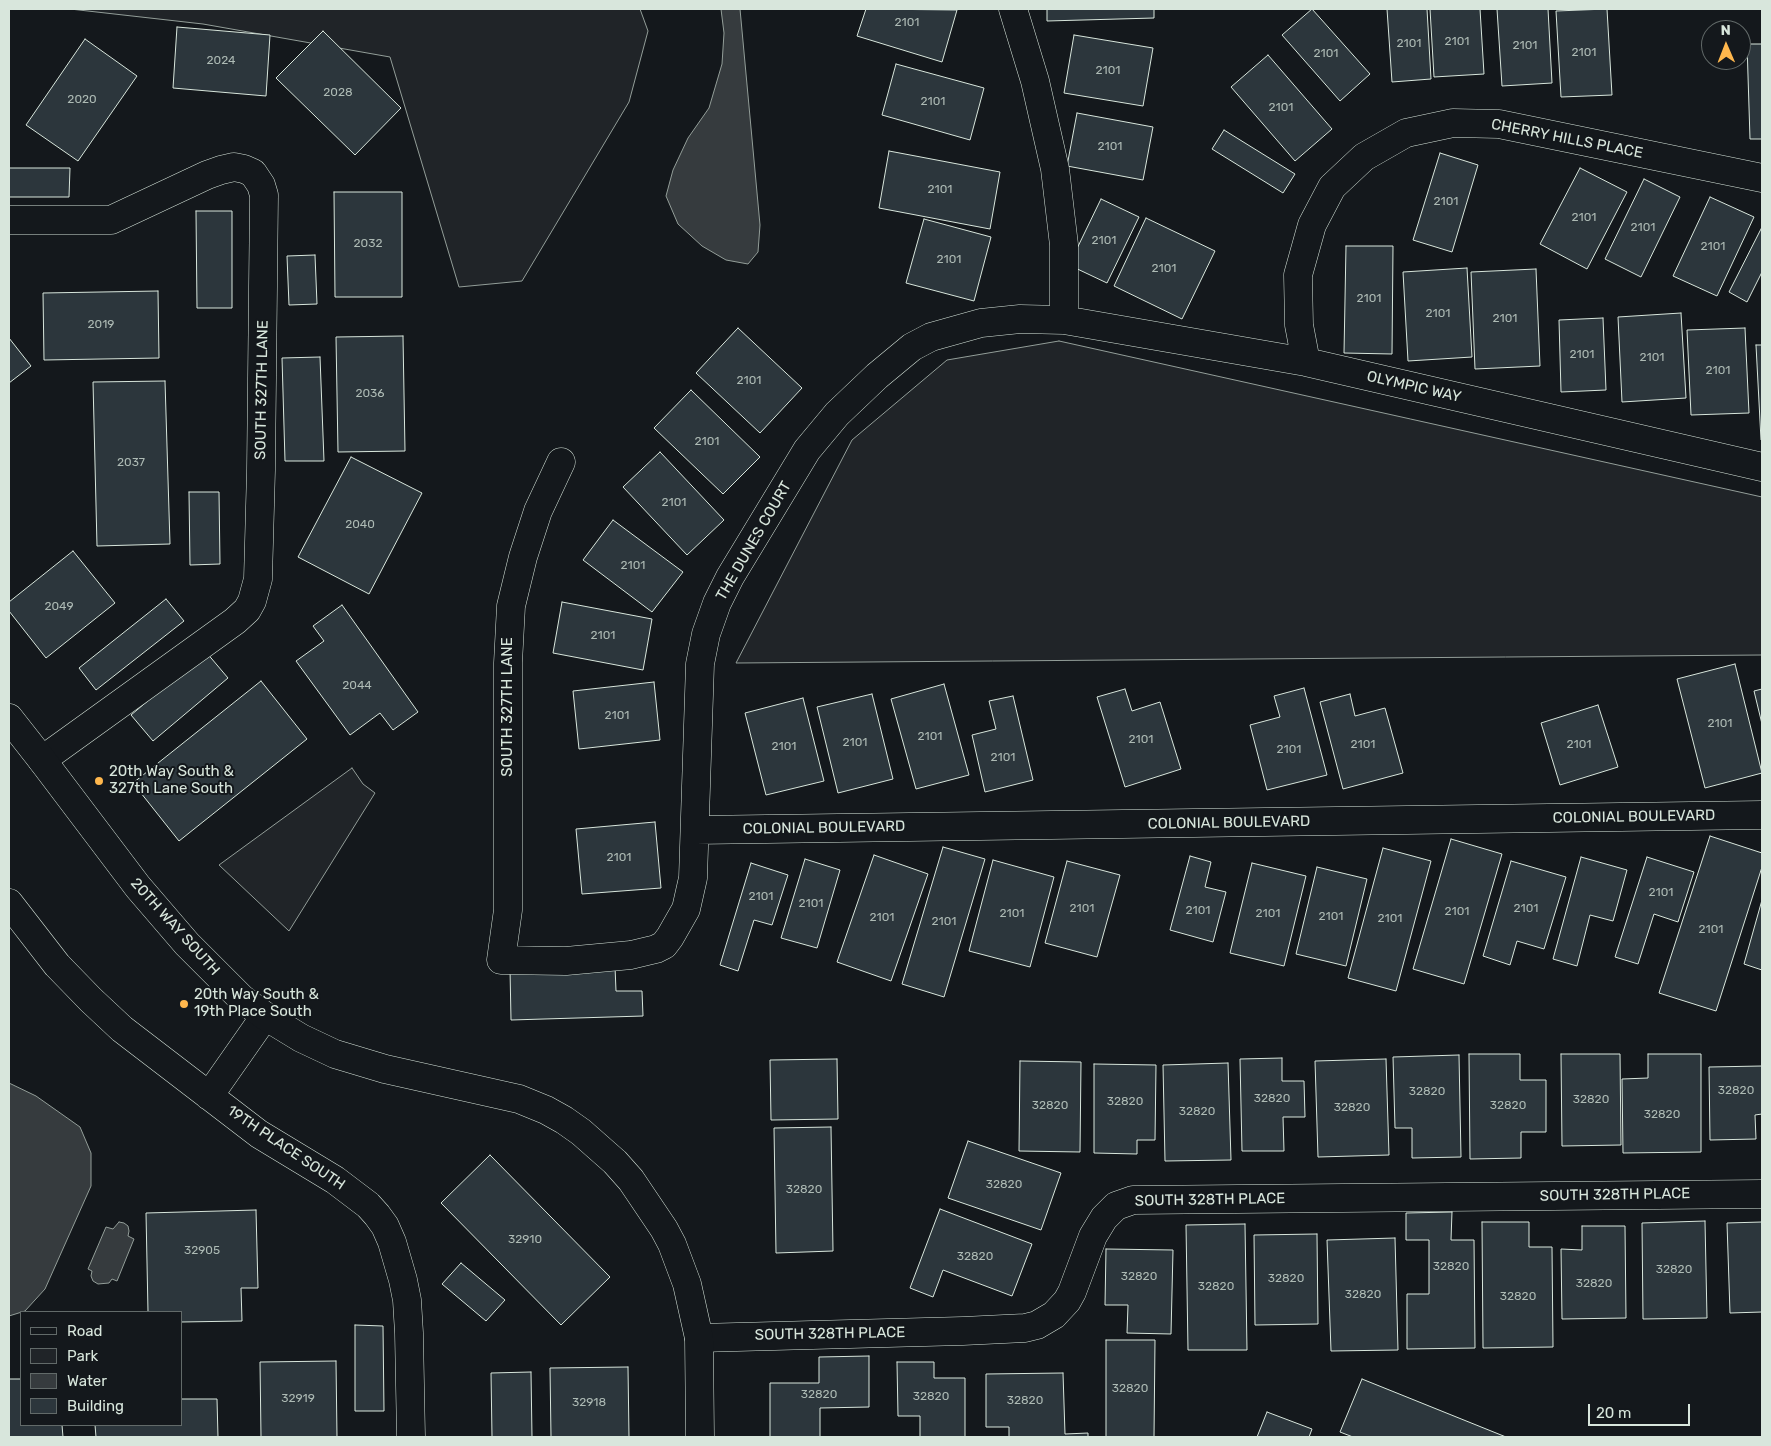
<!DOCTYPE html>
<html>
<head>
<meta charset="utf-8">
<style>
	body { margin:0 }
	#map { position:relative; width:1771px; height:1446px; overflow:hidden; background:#14181c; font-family:Rubik,sans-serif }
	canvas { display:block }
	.frame { position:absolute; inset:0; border:10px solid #d8e6dc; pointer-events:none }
	.legend { position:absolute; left:20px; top:1311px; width:162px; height:115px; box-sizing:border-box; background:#14181c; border:1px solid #626a69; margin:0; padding:6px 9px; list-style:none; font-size:15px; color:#d8e6dc }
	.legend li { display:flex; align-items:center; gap:10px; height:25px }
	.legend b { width:25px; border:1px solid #626a69 }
	.north { position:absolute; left:1701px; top:20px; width:50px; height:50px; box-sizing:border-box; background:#14181c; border:1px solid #626a69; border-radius:50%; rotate:359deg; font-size:14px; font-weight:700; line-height:20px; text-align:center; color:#d8e6dc }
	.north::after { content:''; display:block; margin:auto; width:18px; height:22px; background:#ffb74d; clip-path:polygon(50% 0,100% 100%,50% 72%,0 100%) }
	.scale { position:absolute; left:1588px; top:1404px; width:102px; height:22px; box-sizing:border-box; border:2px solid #d8e6dc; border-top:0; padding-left:6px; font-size:15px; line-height:18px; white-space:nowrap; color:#d8e6dc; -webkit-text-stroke:4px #14181c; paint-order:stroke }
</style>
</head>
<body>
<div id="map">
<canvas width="1771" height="1446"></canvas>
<div class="frame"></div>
<ul class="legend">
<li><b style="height:6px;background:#14181c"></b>Road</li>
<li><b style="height:14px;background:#202428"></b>Park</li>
<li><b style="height:14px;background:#363b3e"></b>Water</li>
<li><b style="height:14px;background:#2c363c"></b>Building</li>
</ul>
<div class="north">N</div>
<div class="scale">20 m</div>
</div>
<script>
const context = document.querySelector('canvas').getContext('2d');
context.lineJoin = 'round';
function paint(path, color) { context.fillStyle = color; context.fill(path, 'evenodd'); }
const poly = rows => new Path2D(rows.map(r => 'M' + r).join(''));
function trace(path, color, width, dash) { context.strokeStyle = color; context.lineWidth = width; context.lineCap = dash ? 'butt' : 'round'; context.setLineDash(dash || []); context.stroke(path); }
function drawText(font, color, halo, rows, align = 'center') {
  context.font = font + ' Rubik,sans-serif'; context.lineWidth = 4; context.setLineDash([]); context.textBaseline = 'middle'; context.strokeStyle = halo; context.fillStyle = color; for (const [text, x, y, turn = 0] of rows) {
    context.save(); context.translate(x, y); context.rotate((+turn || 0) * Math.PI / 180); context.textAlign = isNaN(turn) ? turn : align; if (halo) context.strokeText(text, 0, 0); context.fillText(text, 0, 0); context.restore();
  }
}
const green = poly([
	[70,9,640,9,648,31,629,102,522,281,459,287,390,57,203,24,70,9],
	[1059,341,1762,497,1762,655,736,663,852,440,947,360,1059,341],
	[352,768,363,784,375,793,289,931,219,865,352,768]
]);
paint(green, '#202428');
trace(green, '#939e99', 1);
const water = poly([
	[721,9,740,9,760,225,758,252,748,264,726,260,702,246,678,224,666,196,673,170,688,138,709,108,722,64,724,33,721,9],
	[9,1083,36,1096,80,1127,91,1153,91,1186,45,1289,25,1311,9,1316,9,1083],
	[119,1222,124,1223,128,1226,129,1231,128,1236,134,1239,117,1281,112,1279,109,1283,98,1284,93,1281,91,1276,92,1271,88,1269,106,1227,113,1229,119,1222]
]);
paint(water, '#363b3e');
trace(water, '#939e99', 1);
const building = poly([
	[866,9,957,10,942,62,857,36,866,9],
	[1047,9,1154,9,1154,18,1047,21,1047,9],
	[1312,9,1370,74,1340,101,1282,35,1312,9],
	[1387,9,1427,9,1431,79,1392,82,1387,9],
	[1430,9,1480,9,1484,74,1434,77,1430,9],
	[1497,9,1548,9,1552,83,1502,86,1497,9],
	[1607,9,1612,95,1561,97,1556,11,1607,9],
	[177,27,270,35,266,96,173,88,177,27],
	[323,31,401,108,355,155,276,78,323,31],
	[1074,35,1153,48,1143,106,1064,93,1074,35],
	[85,39,137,76,78,161,26,125,85,39],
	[1747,44,1762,44,1762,139,1750,139,1747,44],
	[1268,55,1332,129,1295,161,1231,87,1268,55],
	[896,64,984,88,970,140,882,115,896,64],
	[1077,113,1153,127,1143,180,1067,166,1077,113],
	[1224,130,1295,174,1283,193,1212,149,1224,130],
	[889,151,1000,172,990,229,879,208,889,151],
	[1440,153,1478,165,1452,252,1413,240,1440,153],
	[9,168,70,168,69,197,9,197,9,168],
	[1580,168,1627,192,1587,269,1540,244,1580,168],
	[1644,179,1680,197,1641,277,1605,259,1644,179],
	[334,192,402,192,402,297,335,297,334,192],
	[1710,197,1754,217,1717,296,1673,276,1710,197],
	[1101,199,1139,217,1107,283,1069,265,1101,199],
	[196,211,232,211,232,308,197,308,196,211],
	[1146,218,1215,251,1182,319,1114,286,1146,218],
	[924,219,991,237,974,301,906,283,924,219],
	[1762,227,1762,272,1747,302,1729,292,1762,227],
	[1346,246,1393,246,1392,354,1344,353,1346,246],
	[315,255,317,304,289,305,287,256,315,255],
	[1467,268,1472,357,1408,361,1403,272,1467,268],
	[1536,269,1540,366,1475,369,1471,272,1536,269],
	[158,291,159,358,44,360,43,293,158,291],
	[1681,313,1686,398,1622,402,1618,317,1681,313],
	[1603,318,1606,390,1561,392,1559,320,1603,318],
	[738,328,802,388,760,433,696,373,738,328],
	[1745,328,1749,413,1691,415,1687,330,1745,328],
	[403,336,405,451,338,452,336,337,403,336],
	[9,338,31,366,9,383,9,338],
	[1756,345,1762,345,1762,439,1761,440,1756,345],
	[320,357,324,461,285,461,282,358,320,357],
	[165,381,170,544,97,546,93,382,165,381],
	[691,390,760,457,723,494,654,428,691,390],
	[660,452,724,520,687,555,623,487,660,452],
	[351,457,422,493,369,594,298,557,351,457],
	[189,492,219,492,220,564,190,565,189,492],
	[613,520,683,572,652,612,583,560,613,520],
	[73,551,115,603,46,658,9,611,9,602,73,551],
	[166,599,184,621,96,690,79,668,166,599],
	[562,602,652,619,643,670,553,653,562,602],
	[342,605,418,712,393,730,380,713,350,735,296,661,324,641,313,626,342,605],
	[206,652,228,678,153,741,131,715,206,652],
	[1735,664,1762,773,1705,788,1677,679,1735,664],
	[261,681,307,739,179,841,133,783,261,681],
	[654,682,660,740,579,749,573,691,654,682],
	[944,684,969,775,916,789,891,699,944,684],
	[1304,688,1327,775,1267,790,1250,725,1280,717,1274,696,1304,688],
	[1125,689,1132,711,1160,702,1181,769,1125,787,1097,697,1125,689],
	[1762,689,1762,724,1754,691,1762,689],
	[872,694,893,779,838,793,817,707,872,694],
	[1350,694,1355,716,1385,708,1403,773,1343,789,1320,702,1350,694],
	[1013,696,1033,780,985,792,972,735,996,729,989,701,1013,696],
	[803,698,824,781,766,795,745,713,803,698],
	[1598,705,1618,767,1560,785,1541,723,1598,705],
	[655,822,661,888,582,894,576,829,655,822],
	[1710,836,1762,853,1762,867,1716,1011,1659,993,1710,836],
	[1451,839,1502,854,1464,984,1413,969,1451,839],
	[943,847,985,859,944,997,902,984,943,847],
	[1383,848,1431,861,1396,991,1348,978,1383,848],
	[874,855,928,874,891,981,837,962,874,855],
	[1190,856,1211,862,1205,887,1226,892,1213,942,1170,930,1190,856],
	[1581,857,1627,870,1613,921,1590,915,1577,966,1553,959,1581,857],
	[1647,857,1694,872,1678,922,1654,914,1638,964,1615,957,1647,857],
	[805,859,840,870,817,948,781,938,805,859],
	[993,860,1054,877,1030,967,969,951,993,860],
	[1067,861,1120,875,1097,957,1045,943,1067,861],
	[1511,861,1566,877,1544,949,1517,941,1510,965,1483,956,1511,861],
	[751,863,788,875,772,925,754,920,738,971,720,965,751,863],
	[1252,863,1306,876,1284,966,1230,953,1252,863],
	[1317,867,1367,879,1346,966,1296,954,1317,867],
	[1762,900,1762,970,1744,964,1762,900],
	[615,966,616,991,642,991,643,1016,511,1020,510,969,615,966],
	[1469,1054,1520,1054,1520,1080,1546,1080,1546,1132,1521,1132,1521,1158,1470,1159,1469,1054],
	[1561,1054,1620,1054,1621,1145,1562,1146,1561,1054],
	[1648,1054,1701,1054,1701,1152,1623,1153,1622,1079,1648,1078,1648,1054],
	[1459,1055,1461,1157,1412,1158,1412,1128,1395,1128,1393,1057,1459,1055],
	[1282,1058,1282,1081,1304,1081,1305,1117,1283,1117,1284,1151,1242,1151,1240,1059,1282,1058],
	[837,1059,838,1119,771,1120,770,1060,837,1059],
	[1386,1059,1389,1155,1318,1157,1315,1061,1386,1059],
	[1020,1061,1081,1062,1080,1152,1019,1151,1020,1061],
	[1228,1063,1231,1160,1165,1161,1163,1065,1228,1063],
	[1094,1064,1156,1065,1155,1140,1137,1140,1137,1154,1094,1153,1094,1064],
	[1762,1066,1762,1114,1755,1115,1756,1139,1710,1140,1709,1067,1762,1066],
	[831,1127,833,1251,776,1253,774,1128,831,1127],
	[968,1141,1061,1173,1041,1230,948,1198,968,1141],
	[490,1155,610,1277,561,1325,441,1203,490,1155],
	[940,1209,1032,1244,1012,1296,943,1270,933,1297,910,1288,940,1209],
	[256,1210,258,1288,241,1288,242,1321,181,1322,181,1312,148,1312,146,1213,256,1210],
	[1452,1212,1451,1240,1474,1240,1475,1348,1407,1349,1407,1294,1429,1294,1429,1240,1406,1240,1406,1213,1452,1212],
	[1705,1221,1707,1318,1643,1319,1642,1223,1705,1221],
	[1482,1222,1529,1222,1529,1247,1552,1247,1553,1347,1483,1348,1482,1222],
	[1762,1222,1762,1312,1730,1313,1727,1223,1762,1222],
	[1245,1224,1247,1350,1188,1350,1186,1225,1245,1224],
	[1582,1226,1625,1226,1626,1318,1562,1319,1561,1249,1582,1250,1582,1226],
	[1317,1234,1318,1324,1255,1325,1254,1235,1317,1234],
	[1395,1238,1398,1350,1331,1351,1327,1240,1395,1238],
	[1106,1249,1173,1250,1171,1334,1127,1333,1128,1305,1105,1305,1106,1249],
	[461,1263,505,1300,486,1321,442,1284,461,1263],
	[355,1325,383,1326,384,1411,355,1411,355,1325],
	[1106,1340,1155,1340,1154,1437,1106,1437,1106,1340],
	[869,1356,869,1407,820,1408,820,1437,770,1437,770,1383,819,1383,819,1357,869,1356],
	[336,1361,337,1437,261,1437,260,1362,336,1361],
	[897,1362,934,1362,934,1378,965,1378,965,1437,920,1437,920,1416,898,1416,897,1362],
	[628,1367,629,1437,551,1437,550,1368,628,1367],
	[531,1372,532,1437,492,1437,491,1373,531,1372],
	[1063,1373,1065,1434,1088,1433,1088,1437,1009,1437,1009,1427,986,1427,986,1374,1063,1373],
	[9,1379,21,1379,21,1425,62,1425,63,1437,9,1437,9,1379],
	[1362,1379,1506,1437,1353,1437,1340,1432,1362,1379],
	[181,1399,217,1399,218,1437,96,1437,95,1425,181,1425,181,1399],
	[1267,1412,1312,1429,1309,1437,1257,1437,1267,1412]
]);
paint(building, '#2c363c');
trace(building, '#d8e6dc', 1);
const minor = poly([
	[1013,9,1035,81,1055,169,1064,245,1064,320],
	[9,220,111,220,207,175,221,170,234,167,244,169,253,173,261,185,264,195,261,470,258,579,252,601,247,610,235,621,42,760],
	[1306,362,1299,325,1298,275,1312,225,1332,187,1364,157,1406,133,1453,123,1499,124,1762,178],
	[561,462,538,511,523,557,511,606,508,663,508,910,501,960,566,961,631,955,656,949,664,945,670,937,686,909,693,878,700,664,706,634,717,603,730,577,807,450,837,414,877,376,912,347,931,337,981,323,1020,319,1064,320,1306,362,1762,467],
	[696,830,1762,815],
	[9,903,57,965,91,1000,122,1029,259,1134,335,1180,368,1205,377,1215,385,1226,392,1242,403,1280,407,1300,409,1333,411,1437],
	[209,1096,265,1016],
	[699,1338,963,1331,1025,1328,1037,1325,1054,1315,1067,1301,1072,1292,1093,1236,1104,1218,1116,1206,1133,1200,1762,1194]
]);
const tertiary = poly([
	[9,718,42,760,138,887,187,944,241,998,265,1016,301,1038,335,1054,385,1069,519,1099,546,1110,564,1120,581,1132,615,1162,631,1180,664,1229,672,1244,687,1284,699,1338,700,1437]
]);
trace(minor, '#d8e6dc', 29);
trace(tertiary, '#d8e6dc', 29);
trace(minor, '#14181c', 28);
trace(tertiary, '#14181c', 28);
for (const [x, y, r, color] of [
	[99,781,5,"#ffb74d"],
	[184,1004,5,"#ffb74d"]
]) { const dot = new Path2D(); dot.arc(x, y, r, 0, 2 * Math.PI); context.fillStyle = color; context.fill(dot); trace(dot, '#14181c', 2); }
drawText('12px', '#adbab4', null, [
	["2101",907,23],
	["2101",1457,42],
	["2101",1409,44],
	["2101",1525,46],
	["2101",1584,53],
	["2101",1326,54],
	["2024",221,61],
	["2101",1108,71],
	["2028",338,93],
	["2020",82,100],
	["2101",933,102],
	["2101",1281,108],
	["2101",1110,147],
	["2101",940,190],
	["2101",1446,202],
	["2101",1584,218],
	["2101",1643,228],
	["2101",1104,241],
	["2032",368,244],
	["2101",1713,247],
	["2101",949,260],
	["2101",1164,269],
	["2101",1369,299],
	["2101",1438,314],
	["2101",1505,319],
	["2019",101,325],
	["2101",1582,355],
	["2101",1652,358],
	["2101",1718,371],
	["2101",749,381],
	["2036",370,394],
	["2101",707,442],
	["2037",131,463],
	["2101",674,503],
	["2040",360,525],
	["2101",633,566],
	["2049",59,607],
	["2101",603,636],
	["2044",357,686],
	["2101",617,716],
	["2101",1720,724],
	["2101",930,737],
	["2101",1141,740],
	["2101",855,743],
	["2101",1363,745],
	["2101",1579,745],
	["2101",784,747],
	["2101",1289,750],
	["2101",1003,758],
	["2101",619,858],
	["2101",1661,893],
	["2101",761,897],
	["2101",811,904],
	["2101",1082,909],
	["2101",1526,909],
	["2101",1198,911],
	["2101",1457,912],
	["2101",1012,914],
	["2101",1268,914],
	["2101",1331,917],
	["2101",882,918],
	["2101",1390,919],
	["2101",944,922],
	["2101",1711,930],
	["32820",1736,1091],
	["32820",1427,1092],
	["32820",1272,1099],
	["32820",1591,1100],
	["32820",1125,1102],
	["32820",1050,1106],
	["32820",1508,1106],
	["32820",1352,1108],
	["32820",1197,1112],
	["32820",1662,1115],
	["32820",1004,1185],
	["32820",804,1190],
	["32910",525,1240],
	["32905",202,1251],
	["32820",975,1257],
	["32820",1451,1267],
	["32820",1674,1270],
	["32820",1139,1277],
	["32820",1286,1279],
	["32820",1594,1284],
	["32820",1216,1287],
	["32820",1363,1295],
	["32820",1518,1297],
	["32820",1130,1389],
	["32820",819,1395],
	["32820",931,1397],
	["32919",298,1399],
	["32820",1025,1401],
	["32918",589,1403]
]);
drawText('15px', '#d8e6dc', '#14181c', [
	["CHERRY HILLS PLACE",1567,139,11],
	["OLYMPIC WAY",1414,387,13],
	["SOUTH 327TH LANE",262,390,-89],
	["THE DUNES COURT",754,541,-60],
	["SOUTH 327TH LANE",508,707,-90],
	["COLONIAL BOULEVARD",1634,817,-1],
	["COLONIAL BOULEVARD",1229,823,-1],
	["COLONIAL BOULEVARD",824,828,-1],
	["20TH WAY SOUTH",175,927,48],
	["19TH PLACE SOUTH",286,1148,34],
	["SOUTH 328TH PLACE",1615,1195,-1],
	["SOUTH 328TH PLACE",1210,1200,-1],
	["SOUTH 328TH PLACE",830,1334,-1]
]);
drawText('15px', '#d8e6dc', '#14181c', [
	["20th Way South &",109,772],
	["327th Lane South",109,789],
	["20th Way South &",194,995],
	["19th Place South",194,1012]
], 'left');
</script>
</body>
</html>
